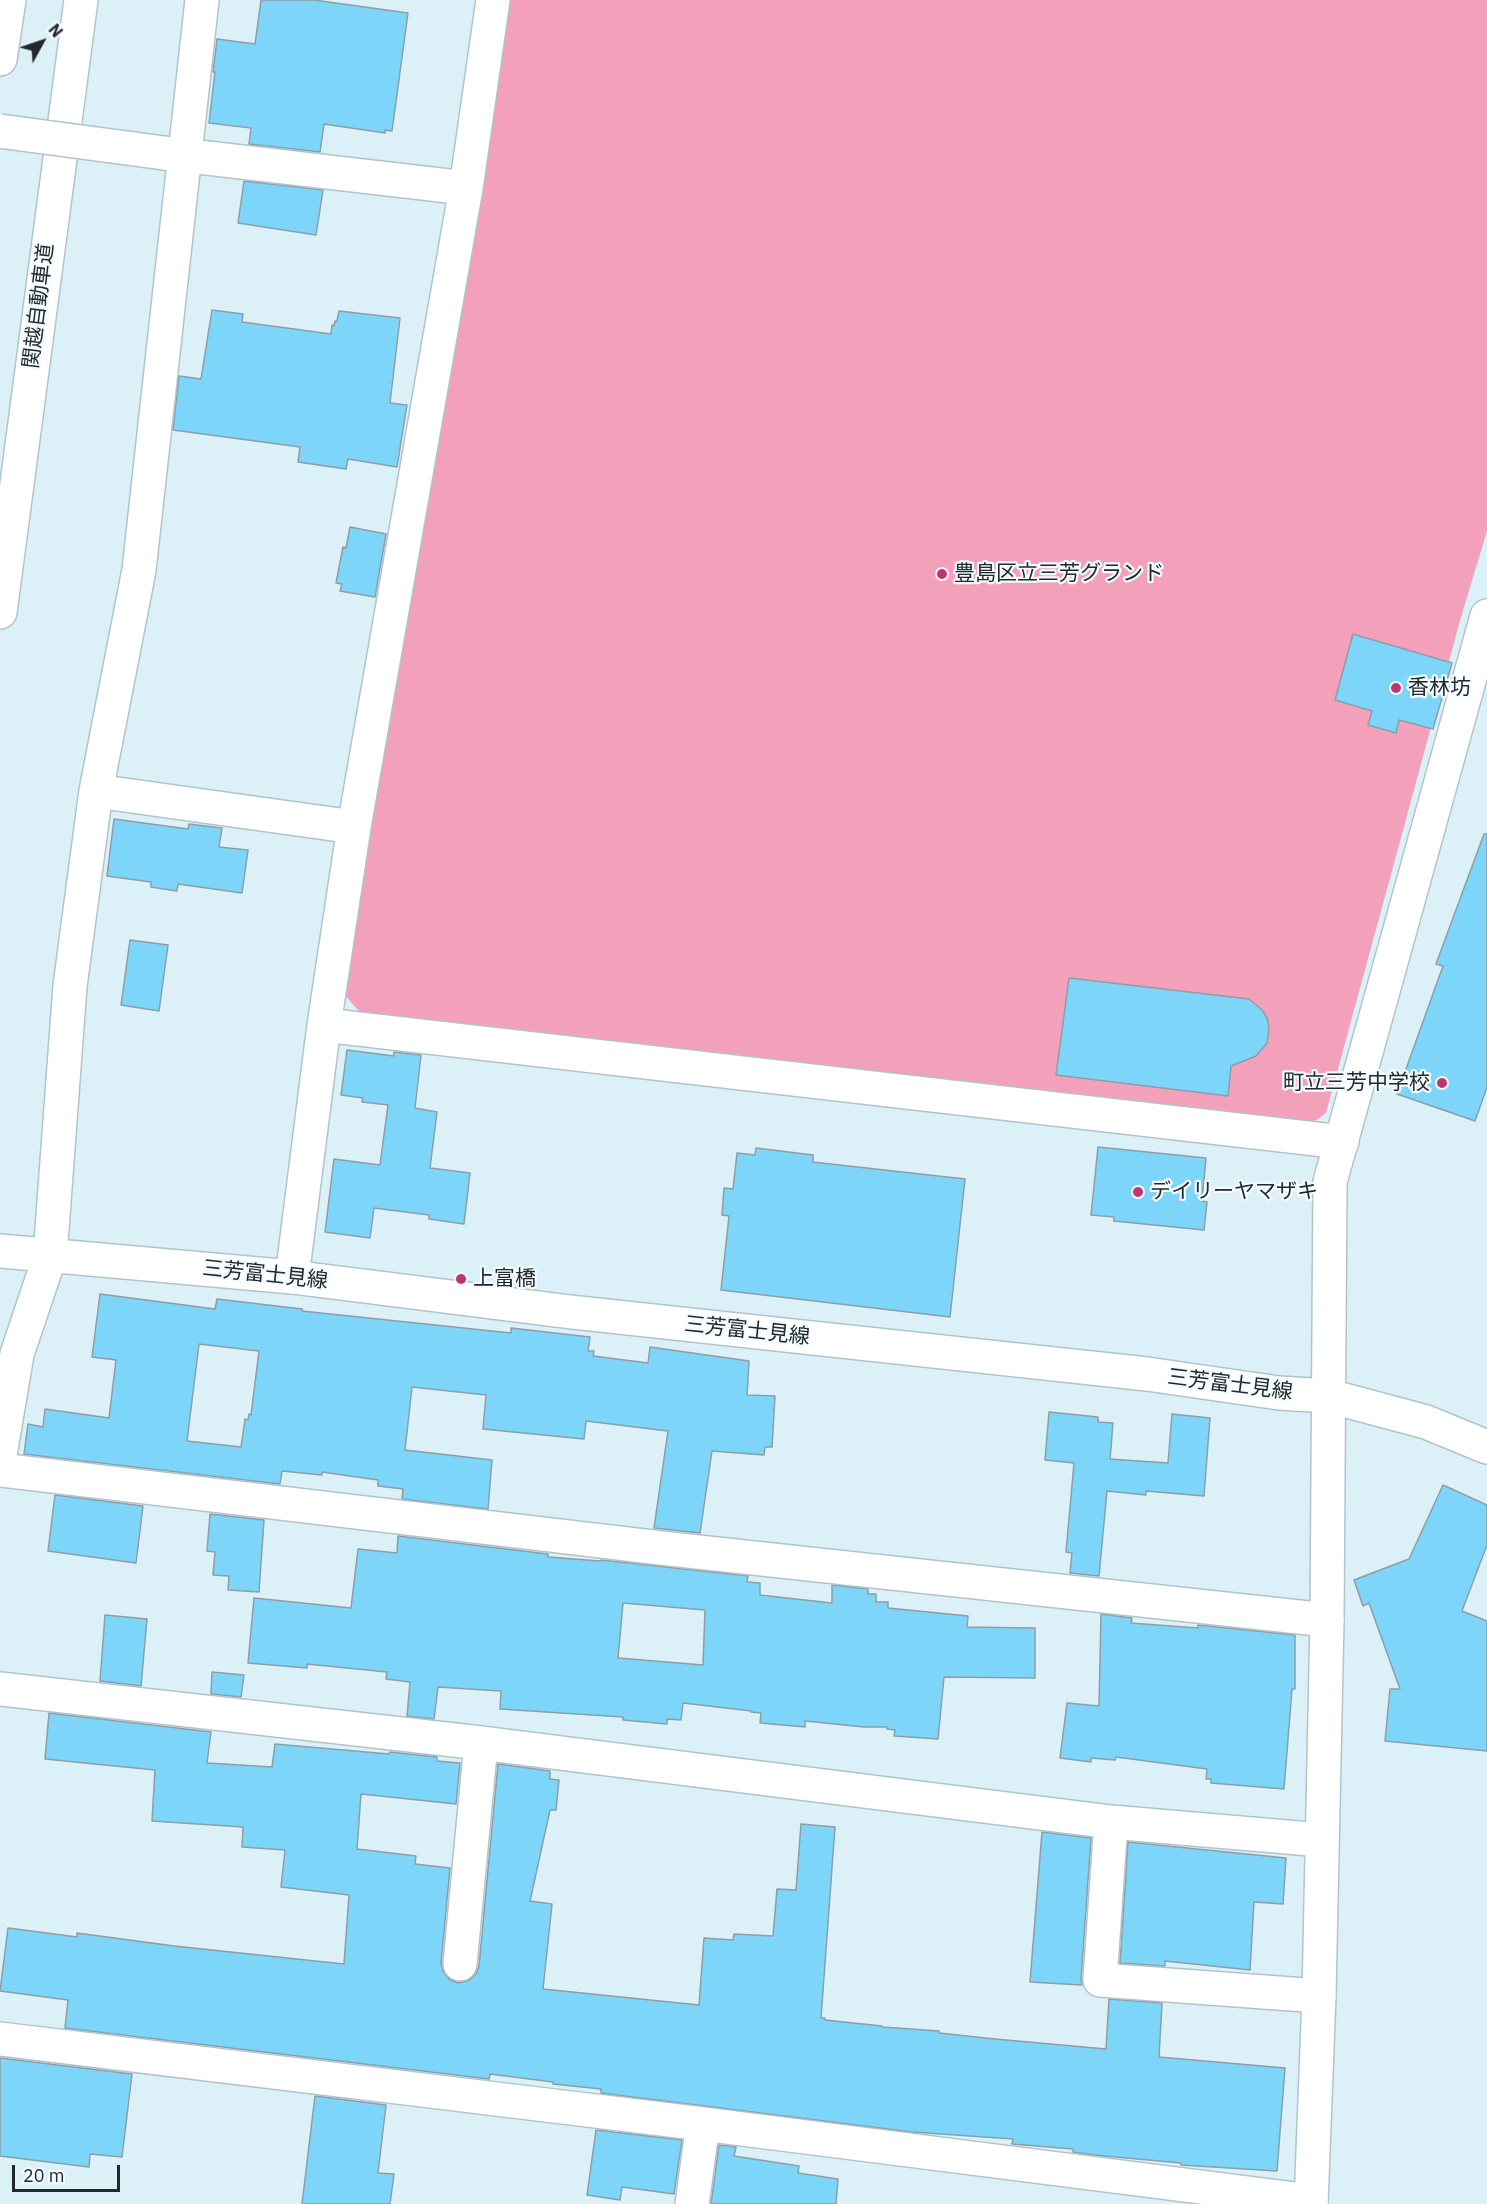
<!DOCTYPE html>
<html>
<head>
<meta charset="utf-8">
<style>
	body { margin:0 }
	#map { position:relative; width:1487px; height:2204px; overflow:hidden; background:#dcf0f8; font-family:"IBM Plex Sans",sans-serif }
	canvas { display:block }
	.north { position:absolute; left:12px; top:12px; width:60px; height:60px; -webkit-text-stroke:4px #f3fbfe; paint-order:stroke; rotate:50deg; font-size:16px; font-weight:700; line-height:24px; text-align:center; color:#22292c }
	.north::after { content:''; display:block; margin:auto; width:21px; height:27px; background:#22292c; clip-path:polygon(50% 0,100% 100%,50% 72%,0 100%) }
	.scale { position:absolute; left:12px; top:2165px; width:108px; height:27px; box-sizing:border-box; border:3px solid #22292c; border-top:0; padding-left:8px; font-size:18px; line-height:21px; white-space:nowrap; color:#22292c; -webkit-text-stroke:4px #f3fbfe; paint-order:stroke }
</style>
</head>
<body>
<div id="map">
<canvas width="1487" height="2204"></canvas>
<div class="north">N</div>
<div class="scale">20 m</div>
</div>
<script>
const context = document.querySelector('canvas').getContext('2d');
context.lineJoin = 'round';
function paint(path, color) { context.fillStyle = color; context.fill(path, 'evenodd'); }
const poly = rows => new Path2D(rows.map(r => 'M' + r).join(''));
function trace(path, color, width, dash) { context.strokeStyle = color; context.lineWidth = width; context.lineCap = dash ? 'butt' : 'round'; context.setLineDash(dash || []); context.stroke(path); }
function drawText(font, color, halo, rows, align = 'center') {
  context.font = font + ' "IBM Plex Sans","Noto Sans JP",sans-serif'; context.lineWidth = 4.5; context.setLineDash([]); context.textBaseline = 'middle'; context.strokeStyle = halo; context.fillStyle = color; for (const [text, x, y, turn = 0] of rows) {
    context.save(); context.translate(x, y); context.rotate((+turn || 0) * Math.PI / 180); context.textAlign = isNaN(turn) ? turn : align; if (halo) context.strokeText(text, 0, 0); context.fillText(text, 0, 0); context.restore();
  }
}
paint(poly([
	[509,0,1487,0,1487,531,1461,617,1326,1113,1308,1126,365,1018,343,993,428,466]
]), '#f3a0bb');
const building = poly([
	[261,0,314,0,408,13,392,131,385,130,385,133,324,124,320,152,249,144,251,128,209,123,215,72,213,72,217,39,255,44,261,0],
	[244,181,323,190,316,235,238,223,244,181],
	[212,310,243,314,242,322,331,334,332,325,334,326,335,321,337,321,339,311,400,318,390,403,407,405,397,467,348,459,346,469,298,462,300,447,173,430,179,376,201,379,212,310],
	[350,527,386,534,375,597,340,591,342,584,336,583,343,547,346,548,350,527],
	[1353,634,1452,663,1433,729,1399,720,1396,733,1368,725,1372,711,1335,700,1353,634],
	[114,819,188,829,189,824,222,828,219,847,248,850,242,893,178,884,177,891,151,887,151,882,107,876,114,819],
	[1484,834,1487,834,1487,1087,1475,1121,1397,1094,1443,966,1436,964,1484,834],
	[130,940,168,945,159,1011,121,1005,130,940],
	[1069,978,1249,999,1262,1010,1267,1018,1269,1026,1267,1043,1256,1056,1231,1066,1228,1096,1056,1075,1069,978],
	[347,1050,394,1056,394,1052,421,1055,415,1108,437,1112,430,1168,470,1173,464,1224,429,1219,429,1215,374,1208,370,1238,325,1232,334,1159,380,1165,388,1105,362,1102,363,1098,341,1095,347,1050],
	[1098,1147,1206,1158,1202,1201,1207,1202,1204,1230,1114,1221,1114,1217,1091,1215,1098,1147],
	[756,1148,813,1155,813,1162,965,1179,950,1317,721,1290,729,1216,722,1215,724,1188,733,1189,737,1153,755,1155,756,1148],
	[100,1294,215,1309,217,1299,302,1309,302,1311,511,1333,511,1328,590,1337,588,1351,594,1351,593,1356,648,1363,650,1347,749,1361,747,1395,775,1396,772,1447,765,1447,764,1455,712,1451,700,1533,654,1528,668,1431,586,1421,584,1439,483,1429,486,1395,412,1387,405,1450,492,1460,488,1509,402,1499,403,1489,378,1486,378,1480,322,1472,322,1475,282,1471,280,1484,24,1454,28,1424,43,1427,45,1409,109,1418,116,1360,92,1357,100,1294],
	[199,1344,259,1351,251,1415,249,1414,248,1420,245,1419,241,1447,187,1441,199,1344],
	[1049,1412,1098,1417,1098,1422,1113,1423,1110,1459,1168,1463,1172,1414,1210,1418,1204,1496,1146,1491,1146,1495,1107,1491,1099,1576,1070,1573,1072,1553,1066,1552,1074,1463,1045,1460,1049,1412],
	[1443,1485,1487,1505,1487,1545,1462,1611,1487,1621,1487,1751,1385,1741,1390,1689,1400,1689,1369,1603,1363,1606,1354,1580,1409,1559,1443,1485],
	[55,1495,143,1506,136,1563,48,1551,55,1495],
	[210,1514,264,1520,259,1592,228,1590,229,1576,213,1575,215,1552,207,1551,210,1514],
	[398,1536,548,1554,548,1557,600,1561,601,1560,748,1576,747,1582,760,1583,760,1595,832,1603,832,1585,868,1589,868,1594,876,1594,876,1602,888,1602,888,1608,968,1616,967,1627,1035,1628,1035,1678,944,1677,938,1739,894,1736,895,1730,887,1729,887,1727,864,1727,805,1721,805,1727,760,1723,761,1713,751,1712,751,1711,683,1703,681,1720,667,1719,667,1724,623,1720,623,1717,500,1709,501,1691,438,1687,434,1719,407,1716,410,1682,386,1679,387,1672,307,1664,307,1668,248,1663,254,1598,351,1608,358,1549,397,1553,398,1536],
	[623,1603,705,1610,703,1665,618,1658,623,1603],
	[1101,1614,1132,1618,1131,1623,1198,1628,1198,1625,1295,1635,1295,1689,1292,1689,1284,1789,1211,1783,1211,1779,1206,1779,1207,1769,1116,1757,1115,1760,1091,1758,1091,1762,1060,1758,1067,1703,1099,1706,1101,1614],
	[105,1615,147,1619,141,1686,100,1681,105,1615],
	[212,1672,244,1675,241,1697,211,1694,212,1672],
	[49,1713,211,1732,207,1763,272,1767,275,1744,389,1754,390,1752,437,1757,437,1761,460,1763,456,1804,361,1794,357,1849,416,1856,415,1864,450,1868,441,1963,443,1971,449,1979,458,1983,468,1981,476,1974,479,1966,498,1764,550,1771,550,1779,559,1780,556,1810,550,1810,530,1901,552,1904,543,1989,699,2005,704,1938,733,1940,734,1934,773,1936,777,1889,796,1890,801,1824,835,1827,821,2018,825,2018,825,2020,882,2026,882,2027,939,2031,939,2033,995,2039,1106,2049,1109,1999,1162,2003,1159,2057,1285,2068,1277,2171,1181,2165,1181,2163,1094,2155,1073,2152,1073,2149,1012,2144,1013,2139,912,2132,601,2093,601,2089,553,2084,553,2082,490,2074,489,2079,65,2028,68,2000,0,1991,8,1928,77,1937,77,1933,174,1946,344,1964,349,1895,281,1887,285,1850,242,1847,243,1827,152,1821,155,1770,45,1759,49,1713],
	[1042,1832,1091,1838,1081,1979,1082,1985,1030,1982,1042,1832],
	[1128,1842,1286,1858,1283,1904,1254,1902,1250,1970,1165,1961,1165,1966,1120,1963,1128,1842],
	[0,2058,132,2074,122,2157,90,2154,89,2167,0,2156,0,2058],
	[315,2096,386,2105,378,2173,394,2174,390,2204,302,2204,315,2096],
	[596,2130,682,2140,674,2194,622,2187,620,2200,587,2195,596,2130],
	[719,2145,736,2147,734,2156,799,2166,798,2173,838,2179,836,2204,711,2204,719,2145]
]);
paint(building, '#7dd6fa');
trace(building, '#8c9ea6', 1.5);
const minor = poly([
	[164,153,466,188],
	[96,791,354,827],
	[324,1025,1342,1142],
	[292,1277,324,1025,354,827,466,188,493,0],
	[0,1455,17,1354,50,1256,70,986,96,791,139,570,202,0],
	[0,1470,661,1548,1327,1620],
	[0,1689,481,1743,1111,1822,1322,1840],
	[1111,1822,1100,1980,1319,1996],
	[460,1964,481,1743],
	[0,2039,703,2124,1311,2201],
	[692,2204,703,2124]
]);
const tertiary = poly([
	[1311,2204,1319,1996,1327,1620,1330,1182,1487,616]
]);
const secondary = poly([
	[0,1251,292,1277,571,1312,1147,1374,1279,1393,1329,1396,1426,1422,1487,1447]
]);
const motorway = poly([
	[0,59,9,0],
	[0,612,81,0]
]);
trace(minor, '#b1c4cc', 36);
trace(tertiary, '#b1c4cc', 36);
trace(secondary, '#b1c4cc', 36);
trace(motorway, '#b1c4cc', 36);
trace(minor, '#fff', 33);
trace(tertiary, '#fff', 33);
trace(secondary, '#fff', 33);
trace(motorway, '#fff', 33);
const minorBridge = poly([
	[0,131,164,153]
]);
trace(minorBridge, '#b1c4cc', 36, []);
trace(minorBridge, '#fff', 33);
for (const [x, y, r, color] of [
	[942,574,6,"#be3570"],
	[1396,688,6,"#be3570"],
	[1442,1083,6,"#be3570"],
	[1138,1192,6,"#be3570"],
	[461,1279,6,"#be3570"]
]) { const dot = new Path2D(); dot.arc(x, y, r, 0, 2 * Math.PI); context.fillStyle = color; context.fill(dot); trace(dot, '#f3fbfe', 2); }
drawText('21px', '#22292c', '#f3fbfe', [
	["関越自動車道",39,306,-83],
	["三芳富士見線",265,1275,6],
	["三芳富士見線",747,1331,6],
	["三芳富士見線",1230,1385,7]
]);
drawText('21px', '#22292c', '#f3fbfe', [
	["豊島区立三芳グランド",954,574],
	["香林坊",1408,688],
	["町立三芳中学校",1430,1083,"right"],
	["デイリーヤマザキ",1150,1192],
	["上富橋",473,1279]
], 'left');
</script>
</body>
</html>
